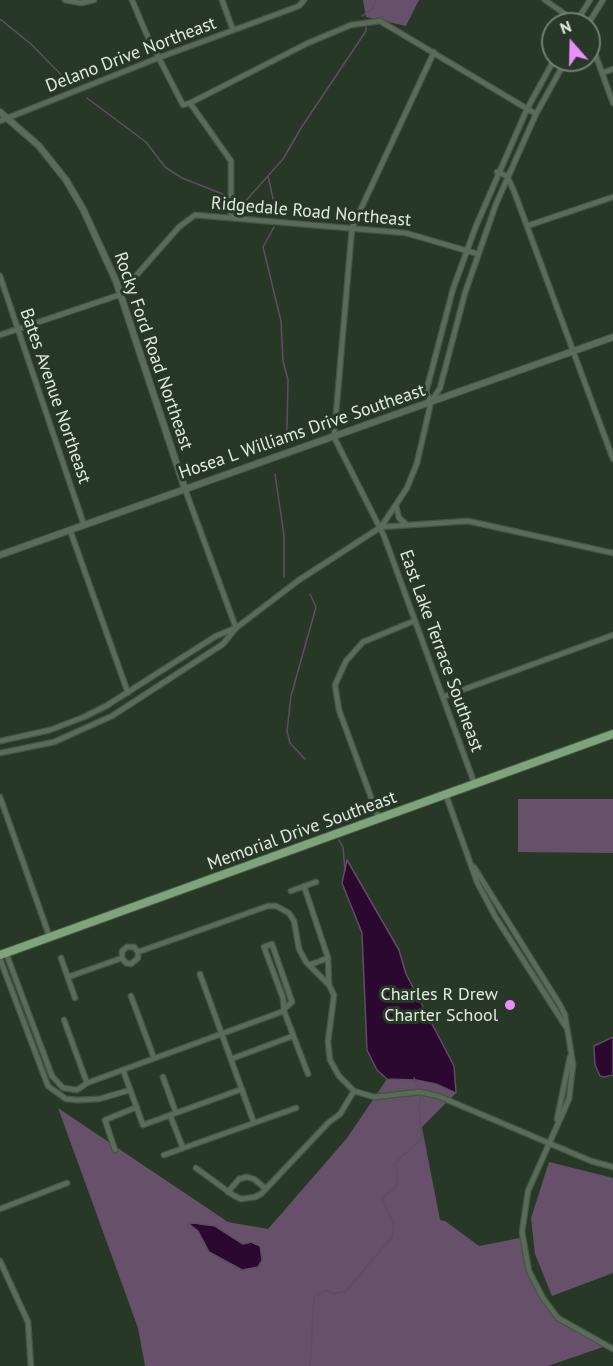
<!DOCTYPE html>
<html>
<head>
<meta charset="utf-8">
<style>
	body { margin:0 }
	#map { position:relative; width:613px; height:1366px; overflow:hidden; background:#273826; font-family:"PT Sans",sans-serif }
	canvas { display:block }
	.north { position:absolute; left:541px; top:12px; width:60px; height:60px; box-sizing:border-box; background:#273826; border:2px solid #718070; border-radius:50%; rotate:340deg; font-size:16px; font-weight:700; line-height:24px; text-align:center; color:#e1ebe0 }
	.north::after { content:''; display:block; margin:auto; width:21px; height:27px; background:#ea8dfd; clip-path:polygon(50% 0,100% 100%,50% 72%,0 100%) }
</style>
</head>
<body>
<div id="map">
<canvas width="613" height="1366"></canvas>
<div class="north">N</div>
</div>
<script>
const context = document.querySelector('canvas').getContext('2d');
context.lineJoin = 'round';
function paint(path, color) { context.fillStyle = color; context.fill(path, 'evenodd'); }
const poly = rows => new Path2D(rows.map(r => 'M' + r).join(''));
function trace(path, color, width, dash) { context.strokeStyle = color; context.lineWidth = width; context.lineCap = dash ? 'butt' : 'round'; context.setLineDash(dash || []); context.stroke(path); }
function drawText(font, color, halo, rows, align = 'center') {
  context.font = font + ' "PT Sans",sans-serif'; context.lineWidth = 6; context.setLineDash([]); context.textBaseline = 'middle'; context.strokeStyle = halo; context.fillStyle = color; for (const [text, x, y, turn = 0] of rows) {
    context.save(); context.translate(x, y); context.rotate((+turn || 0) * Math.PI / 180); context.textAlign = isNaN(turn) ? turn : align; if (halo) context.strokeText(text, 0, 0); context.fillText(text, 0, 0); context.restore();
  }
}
paint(poly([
	[363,0,419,0,406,26,366,17],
	[518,799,613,799,613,853,518,852],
	[387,1079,416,1080,436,1084,456,1093,422,1127,440,1220,445,1221,479,1246,525,1237,531,1270,555,1317,603,1347,548,1366,145,1366,138,1328,58,1108,228,1222,268,1229,347,1138],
	[549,1162,613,1178,613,1273,552,1296,535,1254,531,1218]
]), '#66506a');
const water = poly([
	[347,860,399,950,406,974,454,1066,456,1093,436,1084,416,1080,387,1079,377,1070,367,1050,362,933,342,883,347,860],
	[613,1037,613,1075,604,1077,600,1076,595,1065,594,1046,613,1037],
	[193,1223,215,1226,243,1244,251,1242,260,1246,262,1260,258,1267,242,1270,209,1252,198,1231,189,1224,193,1223]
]);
paint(water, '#2a0830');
trace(water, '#614c65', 1.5);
trace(poly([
	[362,16,372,9,376,0],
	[0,19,31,44,71,85],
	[87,98,146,142,165,167,182,178,225,195],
	[268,176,276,212],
	[243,204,283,159,301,128,366,31,366,27],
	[274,227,263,247,281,321,283,361,288,380,287,429,283,442],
	[275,474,284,536,284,577],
	[305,759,290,743,287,731,291,696,316,607,310,594],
	[339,840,343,847,345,871],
	[414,1078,419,1090],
	[310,1366,314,1297,326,1290,333,1294,346,1291,392,1237,394,1225,382,1198,396,1187,398,1182,395,1163,422,1138,419,1110,421,1095]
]), '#614c65', 1.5);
const minor = poly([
	[65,0,81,3,94,0],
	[132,0,146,33,183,105,190,103,231,161,231,216],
	[222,0,233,30],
	[545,0,579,24],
	[575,24,590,0],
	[588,24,603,0],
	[589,37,613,103],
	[434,52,352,228,334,437,384,536,475,785],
	[602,73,613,69],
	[190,103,308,43,351,25,380,21,536,114],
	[0,121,158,58,299,6,304,0],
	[497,172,507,176,514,191,613,459],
	[527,226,613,197],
	[0,276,84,525],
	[0,335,119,295,179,227,195,215,406,233,478,254],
	[431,402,426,392,453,289,476,226,527,109,554,60],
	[185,489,236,628],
	[396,506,399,518,406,524],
	[381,527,468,521,613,553],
	[70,530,128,693],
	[443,697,613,635],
	[0,741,50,730,84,717,106,706,216,636,233,629],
	[0,753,54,742,112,716,223,644,236,628,299,580,381,527,407,488,417,463,431,402,440,388,465,293,496,204,536,114,566,60],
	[446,795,477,882,495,916,566,1027],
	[0,797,50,938],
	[379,819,339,710,335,685,346,661,363,642,414,621],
	[474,867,560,1005,565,1015,573,1064,569,1099,528,1191,522,1232,529,1271,543,1298,558,1318,613,1349],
	[304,886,328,958,329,985,334,995,328,1042,330,1060,339,1076,354,1091,374,1097,420,1092,438,1096,591,1161,613,1167],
	[291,891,316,882],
	[6,953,52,1076,63,1088,77,1090,87,1083,284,1011,308,1074],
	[61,958,75,998],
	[122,958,126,963,131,964,138,958,138,952],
	[0,959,48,1086,66,1099,78,1100,99,1099,130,1090],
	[309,965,328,958],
	[200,974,254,1123],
	[68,977,122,958,122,951,127,947,134,947,138,952,268,906,276,906,289,913,294,921,299,949,306,962,329,985],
	[131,996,154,1058],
	[284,1011,283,998,264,947,272,944,292,1002,284,1009],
	[64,1020,87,1083],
	[231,1059,293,1036],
	[123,1070,143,1125,242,1089],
	[163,1077,176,1113],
	[170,1115,183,1148],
	[557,1119,570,1057],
	[115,1150,105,1120,137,1107],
	[164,1155,296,1108],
	[196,1168,233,1195,241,1199,255,1197,261,1194,328,1123,340,1114,354,1091],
	[228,1192,239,1179,247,1177,254,1179,266,1189],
	[0,1209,67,1183],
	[0,1261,28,1322,31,1366]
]);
const tertiary = poly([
	[0,112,39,146,66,180,83,209,116,281,185,489],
	[0,555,613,337]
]);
const primary = poly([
	[0,955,613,734]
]);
trace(minor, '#455544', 7);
trace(tertiary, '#455544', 8);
trace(primary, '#455544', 10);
trace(minor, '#5a6c59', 4.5);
trace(tertiary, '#5a6c59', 6);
trace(primary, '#7fa47d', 8);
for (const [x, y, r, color] of [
	[510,1005,6,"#ea8dfd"]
]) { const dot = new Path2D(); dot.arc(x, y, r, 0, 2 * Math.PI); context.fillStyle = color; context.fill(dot); trace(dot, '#273826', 2); }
drawText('18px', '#e1ebe0', '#273826', [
	["Delano Drive Northeast",131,55,-21],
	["Ridgedale Road Northeast",311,212,5],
	["Rocky Ford Road Northeast",153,351,71],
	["Bates Avenue Northeast",55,396,71],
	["Hosea L Williams Drive Southeast",302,432,-19],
	["East Lake Terrace Southeast",441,651,70],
	["Memorial Drive Southeast",302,831,-20]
]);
drawText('18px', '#e1ebe0', '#273826', [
	["Charles R Drew",498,995],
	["Charter School",498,1016]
], 'right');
</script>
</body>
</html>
